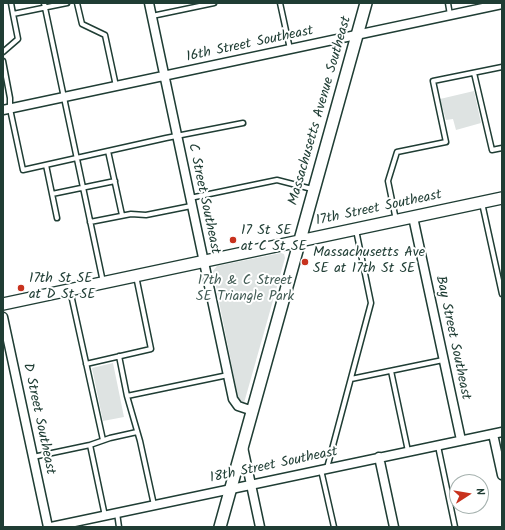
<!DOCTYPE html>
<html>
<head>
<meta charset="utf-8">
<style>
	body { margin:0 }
	#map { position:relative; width:505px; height:530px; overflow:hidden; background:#fff; font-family:Kalam,sans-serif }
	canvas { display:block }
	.frame { position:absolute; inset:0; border:4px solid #1f3d34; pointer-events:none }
	.north { position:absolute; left:449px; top:474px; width:40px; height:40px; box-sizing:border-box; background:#fff; border:1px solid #a5b1ae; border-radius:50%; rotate:78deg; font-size:11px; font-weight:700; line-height:16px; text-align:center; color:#1f3d34 }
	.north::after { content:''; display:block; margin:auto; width:14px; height:18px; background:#c8321e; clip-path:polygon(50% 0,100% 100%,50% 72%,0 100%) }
</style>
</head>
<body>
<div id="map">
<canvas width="505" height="530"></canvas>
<div class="frame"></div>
<div class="north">N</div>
</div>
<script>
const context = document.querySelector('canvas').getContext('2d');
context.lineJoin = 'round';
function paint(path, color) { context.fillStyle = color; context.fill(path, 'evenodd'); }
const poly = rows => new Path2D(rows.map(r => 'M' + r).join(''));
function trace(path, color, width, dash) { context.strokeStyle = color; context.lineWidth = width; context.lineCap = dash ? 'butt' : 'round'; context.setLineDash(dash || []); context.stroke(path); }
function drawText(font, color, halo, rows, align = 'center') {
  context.font = font + ' Kalam,sans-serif'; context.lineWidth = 4; context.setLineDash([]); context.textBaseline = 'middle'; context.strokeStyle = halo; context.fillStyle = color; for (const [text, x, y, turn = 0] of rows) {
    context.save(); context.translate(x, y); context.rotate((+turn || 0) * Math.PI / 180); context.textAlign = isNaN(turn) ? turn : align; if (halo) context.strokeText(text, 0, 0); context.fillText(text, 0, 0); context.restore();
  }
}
paint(poly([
	[474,91,481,123,456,130,453,119,446,120,440,99],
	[281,253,284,254,285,258,244,403,243,404,239,402,213,271,217,266],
	[113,363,124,417,103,421,92,368]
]), '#dee3e2');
const lane = poly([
	[11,3,13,14],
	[44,3,103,282],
	[77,3,82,24,105,35,116,86],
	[280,3,290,49],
	[448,3,450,15],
	[152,16,214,3],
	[3,52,18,39,13,14,67,3],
	[3,61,10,98,10,109,23,170,166,138,243,123],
	[474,73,492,150,502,148],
	[108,151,122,215],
	[46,165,57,218],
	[52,194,115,181],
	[190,198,277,180,312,189],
	[482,203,502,294],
	[396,220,388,181,397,152,446,142,433,81,502,67],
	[90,222,131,214,146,215,191,206],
	[70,290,103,440],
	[119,356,127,396,140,441,154,505],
	[86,364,151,349,136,276],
	[391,371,408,451],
	[351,379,443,360],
	[127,396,228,375],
	[90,445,105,516],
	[438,446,455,527],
	[33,457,90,445,110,438,137,432],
	[327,468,371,303,356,230],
	[321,470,334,527],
	[117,513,119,527]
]);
const street = poly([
	[149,3,233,399,238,406,253,411],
	[3,110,502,4],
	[413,217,461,440],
	[3,317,48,527],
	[493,434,502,475],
	[243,447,260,527],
	[379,457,394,527],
	[51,527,502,432]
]);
const secondary = poly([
	[3,304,502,198],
	[220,527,366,3]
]);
trace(lane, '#1f3d34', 7);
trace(street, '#1f3d34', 11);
trace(secondary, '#1f3d34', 14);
trace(lane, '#fff', 4);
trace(street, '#fff', 8);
trace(secondary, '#fff', 11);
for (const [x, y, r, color] of [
	[233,240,4,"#c8321e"],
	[305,262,4,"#c8321e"],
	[21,288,4,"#c8321e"]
]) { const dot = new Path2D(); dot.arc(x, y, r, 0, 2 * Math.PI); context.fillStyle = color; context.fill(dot); trace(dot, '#fff', 1.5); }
drawText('14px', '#1f3d34', '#fff', [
	["16th Street Southeast",250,45,-12],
	["Massachusetts Avenue Southeast",321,111,-74],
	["C Street Southeast",203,199,78],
	["17th Street Southeast",379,209,-12],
	["Bay Street Southeast",452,338,78],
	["D Street Southeast",38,419,78],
	["18th Street Southeast",274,466,-12]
]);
drawText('14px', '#1f3d34', '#fff', [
	["17 St SE",241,232],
	["at C St SE",241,248],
	["Massachusetts Ave",313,254],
	["SE at 17th St SE",313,270],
	["17th St SE",29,280],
	["at D St SE",29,296]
], 'left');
drawText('14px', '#455e57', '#fff', [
	["17th & C Street",245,282],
	["SE Triangle Park",245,298]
]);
</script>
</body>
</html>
